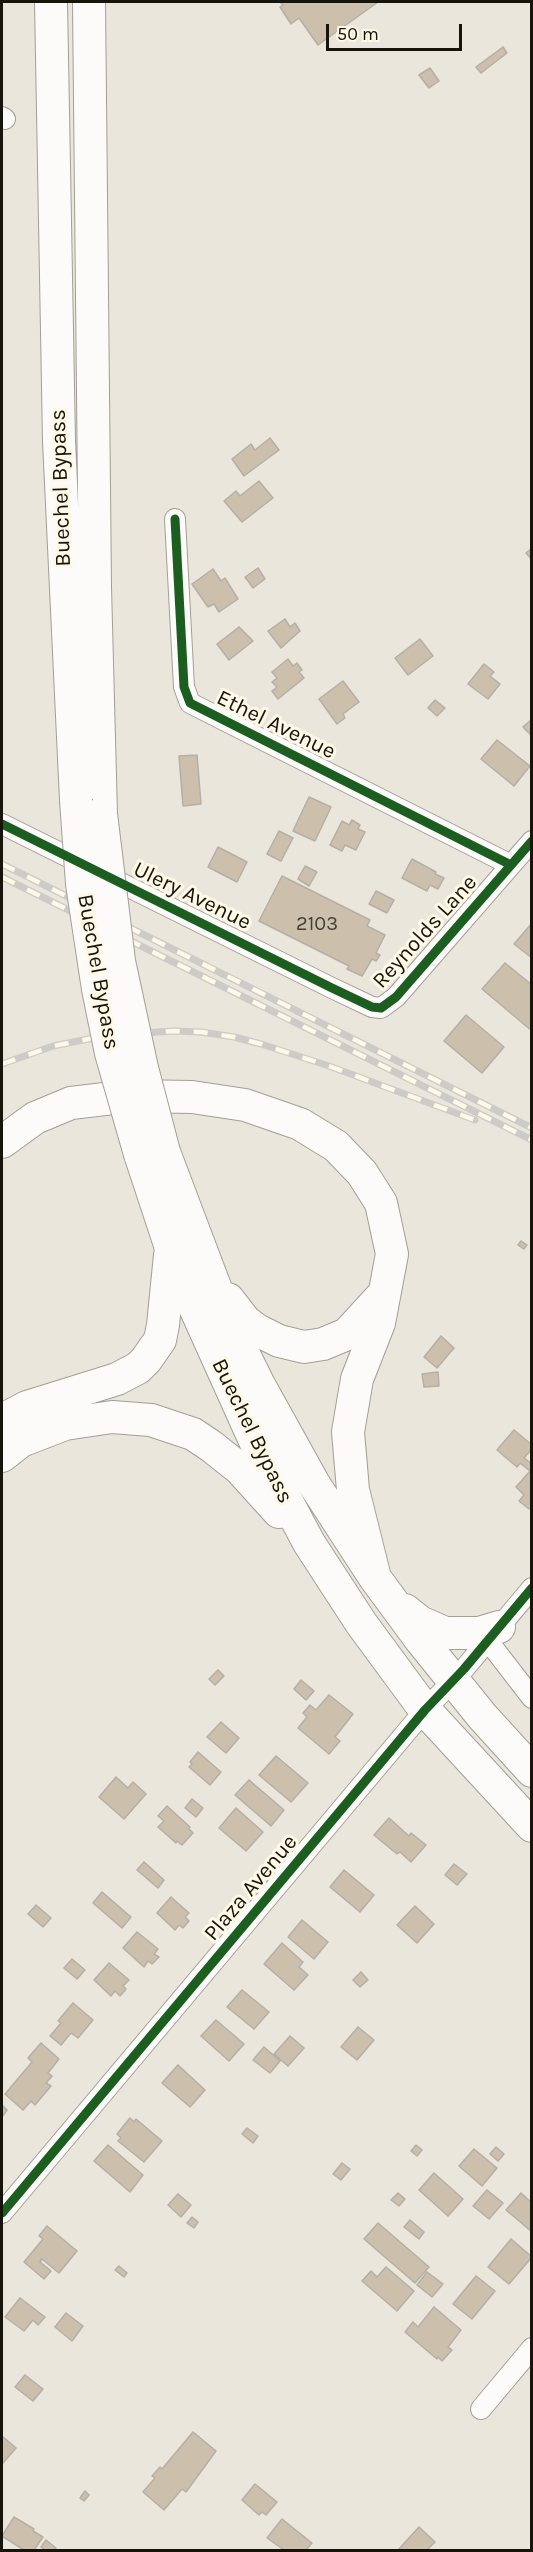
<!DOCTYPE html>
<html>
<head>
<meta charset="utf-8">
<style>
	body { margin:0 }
	#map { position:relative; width:533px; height:2552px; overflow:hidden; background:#ebe6db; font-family:Karla,sans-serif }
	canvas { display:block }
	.frame { position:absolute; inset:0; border:3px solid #17140c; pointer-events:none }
	.scale { position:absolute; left:326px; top:24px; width:136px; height:27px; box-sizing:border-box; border:3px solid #17140c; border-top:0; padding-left:8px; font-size:18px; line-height:21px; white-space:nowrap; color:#17140c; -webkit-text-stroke:4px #fef8e6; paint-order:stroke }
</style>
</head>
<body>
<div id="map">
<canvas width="533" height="2552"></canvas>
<div class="frame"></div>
<div class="scale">50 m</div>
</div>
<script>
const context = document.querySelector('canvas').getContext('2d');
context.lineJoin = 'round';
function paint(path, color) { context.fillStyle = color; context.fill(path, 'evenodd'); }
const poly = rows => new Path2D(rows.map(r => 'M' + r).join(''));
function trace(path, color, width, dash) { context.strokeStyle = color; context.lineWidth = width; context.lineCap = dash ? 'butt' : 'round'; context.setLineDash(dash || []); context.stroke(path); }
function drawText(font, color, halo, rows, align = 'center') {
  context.font = font + ' Karla,sans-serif'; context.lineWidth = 6; context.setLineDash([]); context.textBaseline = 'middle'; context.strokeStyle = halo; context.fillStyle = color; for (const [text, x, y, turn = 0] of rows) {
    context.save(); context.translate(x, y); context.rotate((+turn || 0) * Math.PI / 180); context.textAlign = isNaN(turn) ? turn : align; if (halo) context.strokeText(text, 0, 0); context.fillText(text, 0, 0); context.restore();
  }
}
const building = poly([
	[280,2,378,2,318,45,299,18,291,24,280,7,283,5,280,2],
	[503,47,507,53,481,73,476,67,503,47],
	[430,68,439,81,429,88,419,75,430,68],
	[270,438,279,450,244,476,232,459,251,444,255,450,270,438],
	[259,481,273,498,242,522,224,501,236,491,240,496,259,481],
	[532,548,532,560,526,553,532,548],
	[258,568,265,579,253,588,245,577,258,568],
	[213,569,221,581,225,578,238,599,219,612,214,604,208,607,192,584,213,569],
	[285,619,290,627,295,623,300,631,281,648,268,631,285,619],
	[239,627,253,641,229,660,217,644,239,627],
	[420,639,433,656,408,675,395,658,420,639],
	[288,659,293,666,297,663,302,670,299,672,304,678,278,699,272,691,277,687,272,682,277,678,272,672,288,659],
	[484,664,494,672,490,676,500,684,488,699,468,684,484,664],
	[343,681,359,702,343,714,345,718,337,724,319,699,343,681],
	[435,700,445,708,437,716,428,708,435,700],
	[532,719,532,736,523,727,532,719],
	[497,740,530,766,514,786,481,759,497,740],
	[197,755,201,804,183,806,179,756,197,755],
	[309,797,331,807,315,841,293,831,309,797],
	[352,820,360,825,358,829,365,832,356,850,345,845,342,851,330,845,342,821,349,825,352,820],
	[279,831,293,838,281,861,267,854,279,831],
	[218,847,247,862,237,882,208,867,218,847],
	[412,859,436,872,435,874,444,878,438,889,430,885,427,891,402,878,412,859],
	[305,866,317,872,309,886,298,879,305,866],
	[282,876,370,920,367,926,385,935,376,953,380,955,376,961,372,959,362,976,347,969,349,966,259,921,282,876],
	[376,891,394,900,387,913,369,904,376,891],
	[532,923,532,958,514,944,532,923],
	[505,963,532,985,532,1031,482,989,505,963],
	[466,1015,504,1047,482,1073,444,1041,466,1015],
	[521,1241,527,1245,524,1249,518,1245,521,1241],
	[441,1336,454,1348,437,1368,424,1357,441,1336],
	[438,1372,439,1386,424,1387,422,1374,438,1372],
	[514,1430,532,1445,532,1449,524,1458,532,1464,532,1507,529,1509,519,1501,524,1495,516,1487,530,1471,520,1463,517,1467,497,1450,514,1430],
	[218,1670,224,1676,215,1685,209,1679,218,1670],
	[301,1680,314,1691,306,1700,294,1689,301,1680],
	[329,1695,353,1714,335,1737,340,1741,329,1754,298,1728,307,1717,303,1713,310,1705,316,1710,329,1695],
	[221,1722,239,1738,226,1753,207,1737,221,1722],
	[198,1752,221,1772,210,1785,189,1767,192,1764,190,1762,198,1752],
	[276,1756,308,1783,291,1802,259,1775,276,1756],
	[116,1777,128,1788,133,1782,146,1794,124,1819,99,1797,116,1777],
	[249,1780,284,1810,271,1826,235,1795,249,1780],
	[192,1799,203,1808,196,1817,185,1808,192,1799],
	[167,1806,190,1827,189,1829,193,1833,182,1845,177,1841,176,1843,158,1827,164,1821,158,1816,167,1806],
	[236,1808,263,1832,246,1851,219,1828,236,1808],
	[389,1818,409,1836,411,1833,426,1845,411,1862,400,1852,397,1854,374,1835,389,1818],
	[144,1862,164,1880,158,1888,137,1870,144,1862],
	[454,1864,467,1874,457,1885,445,1875,454,1864],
	[344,1870,374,1895,360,1912,330,1887,344,1870],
	[102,1892,131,1917,122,1928,93,1903,102,1892],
	[171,1897,189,1913,185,1917,189,1921,183,1928,179,1925,175,1930,157,1913,171,1897],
	[36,1905,51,1918,43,1927,28,1914,36,1905],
	[415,1906,434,1924,417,1943,397,1925,415,1906],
	[302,1920,328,1942,314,1959,288,1937,302,1920],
	[137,1932,158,1949,154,1954,159,1957,152,1964,148,1961,144,1967,123,1948,137,1932],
	[282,1943,303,1962,299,1967,308,1975,294,1990,264,1964,282,1943],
	[72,1959,85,1970,77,1979,64,1968,72,1959],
	[109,1963,129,1980,123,1986,126,1989,120,1996,115,1991,111,1996,94,1980,109,1963],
	[361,1972,368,1980,360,1987,353,1980,361,1972],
	[242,1990,269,2012,254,2029,227,2007,242,1990],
	[73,2003,93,2020,78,2038,71,2033,61,2045,50,2036,61,2023,58,2021,73,2003],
	[216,2020,244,2044,229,2061,201,2036,216,2020],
	[358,2027,374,2040,357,2060,341,2047,358,2027],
	[290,2036,304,2048,288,2066,274,2054,290,2036],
	[41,2043,59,2059,48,2073,52,2076,46,2083,51,2086,35,2105,31,2101,23,2110,5,2094,32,2062,28,2058,41,2043],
	[264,2047,280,2061,270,2073,253,2060,264,2047],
	[178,2065,205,2090,190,2107,162,2083,178,2065],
	[2,2105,7,2110,2,2117,2,2105],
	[130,2118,134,2122,136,2119,162,2141,144,2162,118,2141,121,2138,117,2134,130,2118],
	[247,2128,258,2136,253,2143,242,2134,247,2128],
	[108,2145,143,2175,130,2192,94,2161,108,2145],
	[416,2145,422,2150,417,2156,411,2151,416,2145],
	[496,2147,504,2154,498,2161,490,2154,496,2147],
	[474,2149,497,2168,482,2186,459,2166,474,2149],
	[342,2163,350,2169,341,2180,333,2174,342,2163],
	[434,2173,463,2199,448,2216,419,2190,434,2173],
	[487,2190,503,2203,489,2219,473,2206,487,2190],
	[398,2193,405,2199,399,2206,391,2200,398,2193],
	[521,2193,532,2203,532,2232,506,2210,521,2193],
	[178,2194,191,2205,181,2217,168,2205,178,2194],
	[192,2217,198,2222,194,2228,187,2223,192,2217],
	[410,2220,424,2232,419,2239,404,2227,410,2220],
	[378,2223,429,2267,415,2283,364,2239,378,2223],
	[47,2226,77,2251,59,2273,42,2259,40,2262,51,2271,44,2279,24,2262,43,2239,39,2236,47,2226],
	[511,2239,532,2257,509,2284,488,2267,511,2239],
	[119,2266,127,2273,124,2277,115,2270,119,2266],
	[386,2267,414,2291,397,2311,362,2281,371,2271,377,2277,386,2267],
	[427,2272,443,2284,432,2297,417,2285,427,2272],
	[476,2276,495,2291,472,2319,453,2304,476,2276],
	[20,2298,45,2317,38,2325,33,2320,24,2331,5,2317,20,2298],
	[434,2307,461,2330,448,2347,452,2350,442,2361,438,2357,437,2359,405,2332,413,2322,418,2327,434,2307],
	[66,2313,83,2326,72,2341,55,2327,66,2313],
	[25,2375,43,2389,33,2401,15,2387,25,2375],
	[193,2432,216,2451,186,2492,182,2489,164,2510,143,2492,155,2478,152,2476,160,2467,162,2469,193,2432],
	[2,2436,16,2448,3,2463,2,2462,2,2436],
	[255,2484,277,2502,266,2515,262,2512,259,2515,242,2500,255,2484],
	[85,2491,89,2495,84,2501,80,2498,85,2491],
	[14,2517,34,2529,33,2531,43,2537,34,2550,24,2550,2,2536,14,2517],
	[282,2519,312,2543,306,2550,284,2550,267,2538,282,2519],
	[419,2527,435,2542,427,2550,398,2550,419,2527],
	[46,2540,56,2548,54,2550,45,2550,41,2547,46,2540]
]);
paint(building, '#ccc0ad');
trace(building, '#b4afa7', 1.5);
const minor = poly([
	[2,117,5,119],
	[175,519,184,687,190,703,511,865],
	[2,824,332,988,372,1007,381,1008,396,997,532,841],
	[488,1641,532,1698],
	[2,2213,425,1710,464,1669,532,1588],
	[481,2409,532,2348]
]);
const primary = poly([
	[51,2,59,441,76,800],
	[89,2,95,587,101,814],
	[2,1142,35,1118,71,1103,130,1096,192,1097,245,1105,300,1124,336,1146,362,1173,381,1203,392,1254,379,1323,357,1379,348,1432,353,1490,375,1578],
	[164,1152,229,1324,258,1383,314,1484,375,1578,420,1639,482,1716,532,1771],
	[140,1154,171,1248,196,1310,255,1441,309,1543,361,1623,425,1710,532,1826],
	[228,1299,245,1321,257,1330,279,1341,304,1347,323,1344,347,1334,380,1298],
	[2,1420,27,1407,117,1379,138,1368,146,1360,160,1340,163,1325,170,1255],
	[2,1456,21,1441,65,1424,112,1417,151,1420,193,1434,211,1446,240,1469,279,1512],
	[405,1610,420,1622,445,1633,479,1633,499,1627]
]);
trace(minor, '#a39f96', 22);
trace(primary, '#a39f96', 34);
trace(minor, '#fcfbfa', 20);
trace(primary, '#fcfbfa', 32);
const rail = poly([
	[2,864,532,1128],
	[2,877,532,1140],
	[2,1064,53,1046,109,1035,174,1031,201,1032,234,1037,261,1044,329,1066,475,1120]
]);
trace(rail, '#cccbc7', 7);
trace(rail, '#fef8e6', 4.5, [14]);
const primaryBridge = poly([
	[76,800,82,884,98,989,111,1053,140,1154],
	[101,814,119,961,142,1068,164,1152]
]);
trace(primaryBridge, '#a39f96', 34, []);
trace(primaryBridge, '#fcfbfa', 32);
trace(poly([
	[175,519,184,687,190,703,511,865],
	[2,824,332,988,372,1007,381,1008,396,997,532,841],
	[2,2213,425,1710,464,1669,532,1588]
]), '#1b5e20', 9);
drawText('20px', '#443f34', null, [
	["2103",317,924]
]);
drawText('22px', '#17140c', '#fef8e6', [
	["Buechel Bypass",61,488,-92],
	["Ethel Avenue",276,725,26],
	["Ulery Avenue",192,896,26],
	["Reynolds Lane",425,932,-48],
	["Buechel Bypass",98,972,80],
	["Buechel Bypass",252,1431,64],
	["Plaza Avenue",251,1888,-50]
]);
</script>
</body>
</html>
